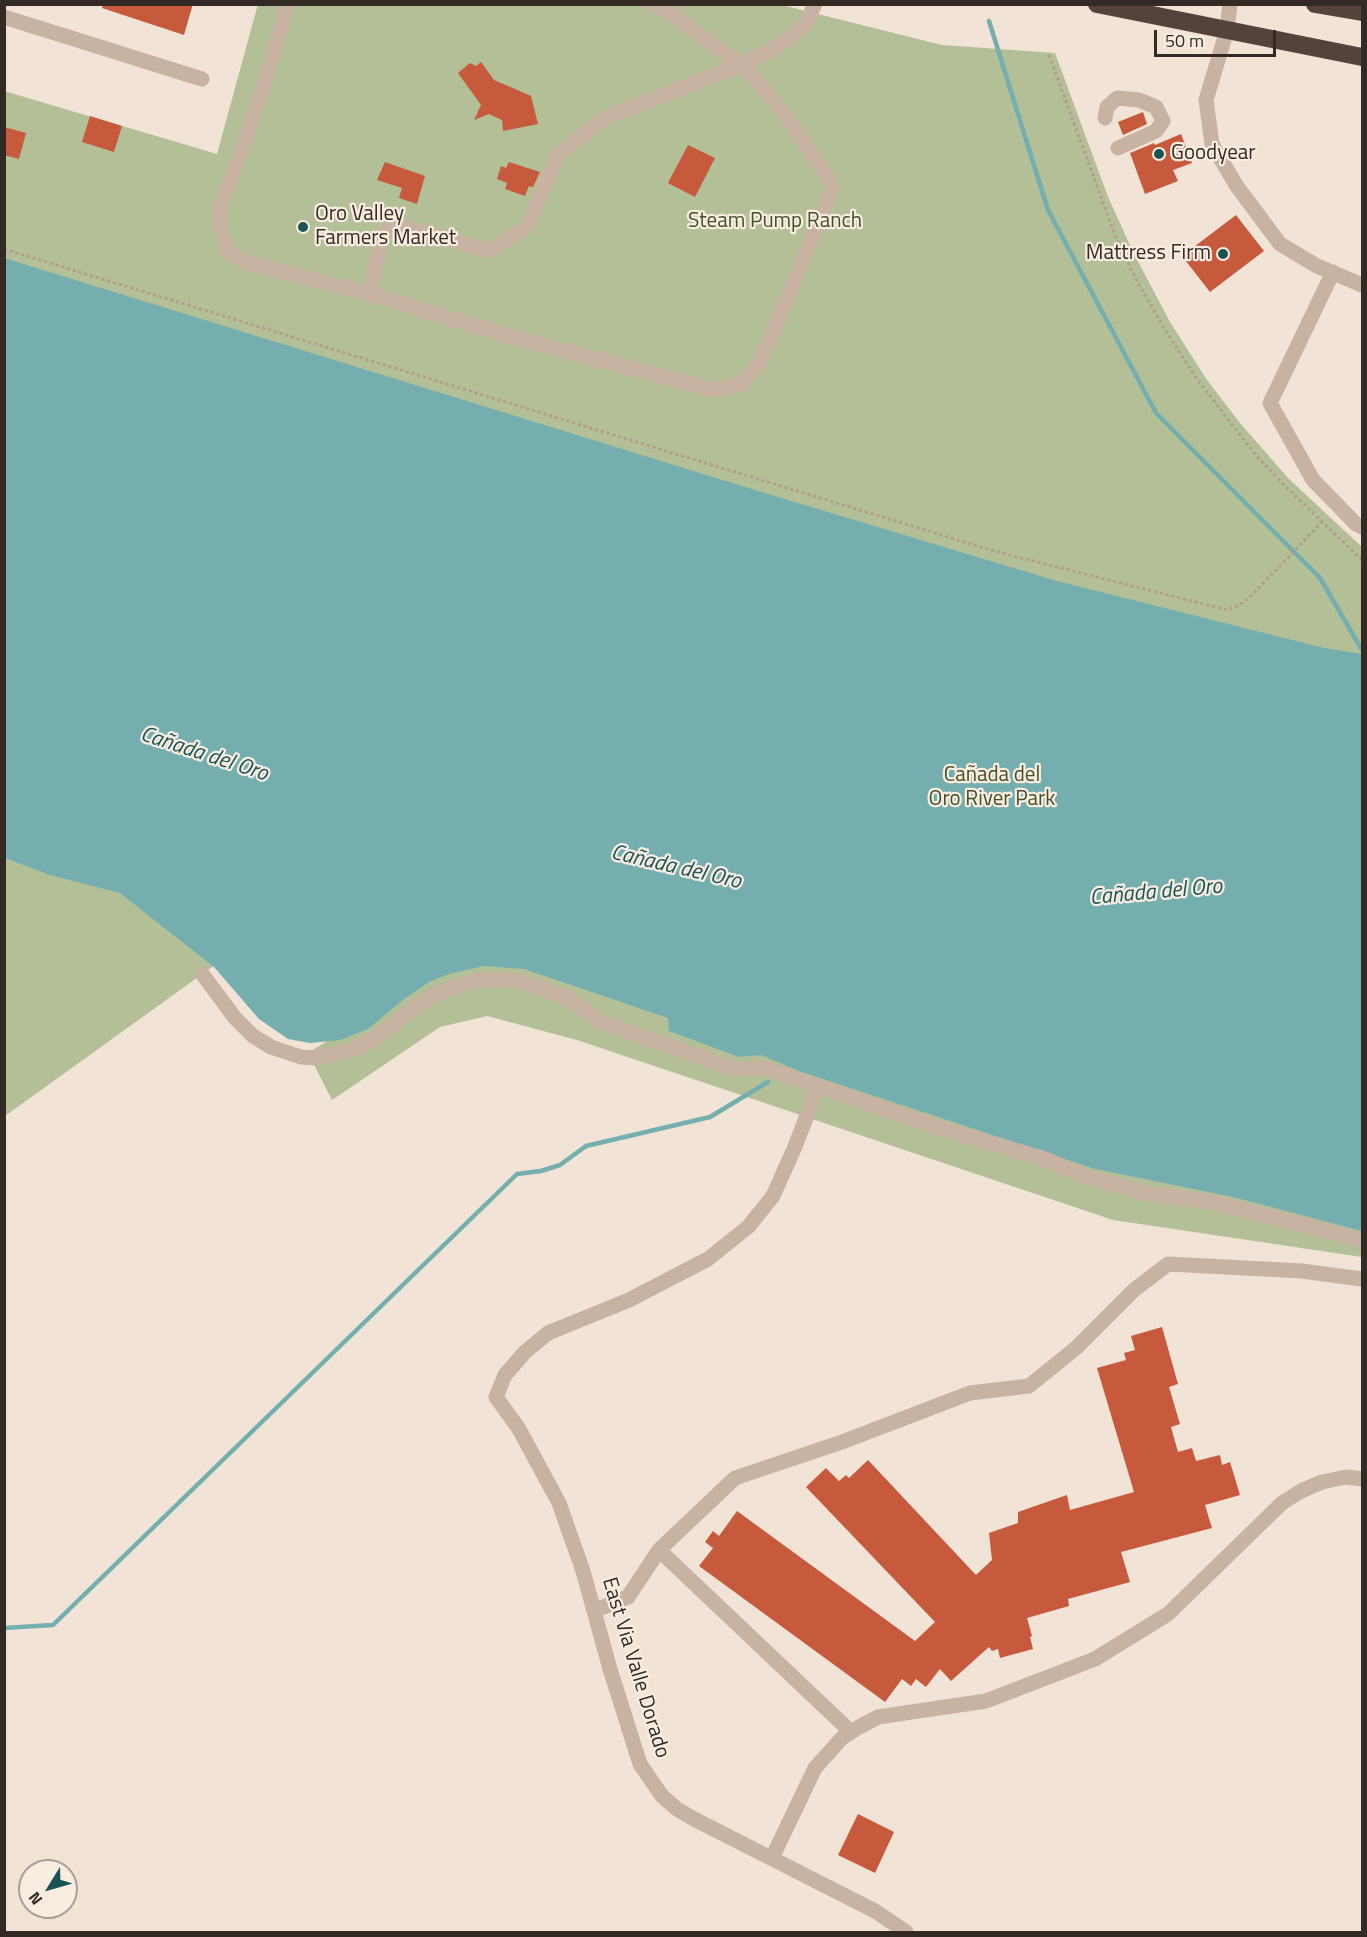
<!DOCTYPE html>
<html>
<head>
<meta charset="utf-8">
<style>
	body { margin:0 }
	#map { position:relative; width:1367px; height:1937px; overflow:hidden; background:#f1e3d6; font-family:"Titillium Web",sans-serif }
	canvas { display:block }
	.frame { position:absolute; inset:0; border:6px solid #332925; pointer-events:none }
	.north { position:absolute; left:18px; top:1859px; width:60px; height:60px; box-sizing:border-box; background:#f9ede2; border:2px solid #aa9f96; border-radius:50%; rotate:233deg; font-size:16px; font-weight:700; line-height:24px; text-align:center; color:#332925 }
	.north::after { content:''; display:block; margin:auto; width:21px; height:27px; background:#1a5354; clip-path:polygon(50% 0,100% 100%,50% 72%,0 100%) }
	.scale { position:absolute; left:1154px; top:30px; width:122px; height:27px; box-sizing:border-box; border:3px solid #332925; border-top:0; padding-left:8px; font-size:18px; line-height:21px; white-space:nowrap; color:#332925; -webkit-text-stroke:4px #f9ede2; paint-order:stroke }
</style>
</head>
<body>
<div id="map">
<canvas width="1367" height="1937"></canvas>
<div class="frame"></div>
<div class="north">N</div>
<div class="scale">50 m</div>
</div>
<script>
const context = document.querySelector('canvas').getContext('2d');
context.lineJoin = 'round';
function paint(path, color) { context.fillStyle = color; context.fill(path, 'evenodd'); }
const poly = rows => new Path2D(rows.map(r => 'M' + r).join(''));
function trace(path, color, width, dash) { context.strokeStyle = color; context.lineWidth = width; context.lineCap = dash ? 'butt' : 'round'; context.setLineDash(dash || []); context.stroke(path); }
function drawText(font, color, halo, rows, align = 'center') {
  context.font = font + ' "Titillium Web",sans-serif'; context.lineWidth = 4.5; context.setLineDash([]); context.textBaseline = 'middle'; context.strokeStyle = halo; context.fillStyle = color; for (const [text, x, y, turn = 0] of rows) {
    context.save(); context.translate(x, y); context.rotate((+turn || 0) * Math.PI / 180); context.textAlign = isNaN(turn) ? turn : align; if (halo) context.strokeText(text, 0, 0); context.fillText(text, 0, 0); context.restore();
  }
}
paint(poly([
	[258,4,782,5,942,45,1055,53,1108,197,1133,252,1170,322,1207,380,1240,423,1288,478,1362,547,1362,1257,1113,1220,577,1040,487,1016,440,1027,332,1100,308,1053,489,940,326,885,5,1116,4,91,217,154]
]), '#b3bf96');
paint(poly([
	[4,258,768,494,1057,581,1324,648,1362,654,1362,1231,1233,1197,1095,1169,799,1071,761,1055,739,1057,669,1031,668,1018,524,969,484,966,449,974,429,982,404,999,368,1029,340,1040,310,1043,288,1039,259,1019,214,967,120,893,50,875,5,858]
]), '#75aeae');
trace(poly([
	[989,21,1048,210,1156,413,1320,578,1362,650],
	[4,1628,53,1625,517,1174,541,1171,560,1165,586,1146,710,1117,768,1082]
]), '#75aeae', 4.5);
paint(poly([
	[103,4,193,4,184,35,102,8],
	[481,62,494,80,531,96,538,124,503,131,502,120,489,114,474,120,481,105,458,73,470,63,476,66],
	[1143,112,1147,124,1123,135,1118,122],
	[90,116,122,126,114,152,82,142],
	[4,127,26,133,19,159,4,155],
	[1181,134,1192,163,1173,170,1178,181,1145,194,1130,153,1154,143,1155,145],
	[688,145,715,158,695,197,668,183],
	[385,162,425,176,417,204,399,198,402,188,377,180],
	[509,162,540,172,533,187,529,186,525,196,505,189,507,183,497,179,501,166,506,168],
	[1236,215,1264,251,1210,292,1182,256],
	[1162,1327,1178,1384,1169,1387,1180,1424,1171,1427,1178,1452,1192,1448,1196,1461,1220,1455,1222,1465,1230,1462,1240,1495,1205,1505,1212,1528,1121,1552,1130,1582,1068,1599,1069,1606,1027,1618,1032,1636,1030,1637,1033,1649,1000,1658,998,1649,992,1651,989,1647,951,1681,940,1669,926,1687,916,1679,911,1686,902,1679,885,1702,699,1566,713,1548,705,1542,713,1531,719,1536,737,1511,915,1641,935,1622,806,1487,826,1468,839,1481,846,1475,849,1478,868,1460,976,1575,992,1560,989,1533,1018,1523,1018,1512,1067,1495,1070,1510,1134,1492,1097,1368,1126,1360,1124,1353,1135,1350,1131,1336],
	[858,1814,894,1832,875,1873,838,1855]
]), '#c7593d');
trace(poly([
	[1049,55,1116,238,1137,281,1164,328,1194,375,1254,453,1284,485,1362,560],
	[4,249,994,551,1227,610,1238,606,1251,596,1322,522]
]), '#b49c8d', 3, [3, 3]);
trace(poly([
	[288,4,259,101,220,209,221,230,228,252,249,263,377,296,505,335,714,390,742,384,761,360,833,188,829,178,785,115,751,73,668,11,652,4],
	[1230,4,1227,30,1206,100,1212,144,1236,185,1280,244,1317,266,1362,285],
	[4,17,202,79],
	[1105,118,1107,107,1117,98,1139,100,1156,107,1163,121,1156,131,1118,148],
	[1333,272,1270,403,1313,480,1356,524,1362,527],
	[369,294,382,237,393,223,489,251,526,228,558,155,603,119,740,65,768,52,794,35,806,23,815,4],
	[203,975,235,1018,253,1036,271,1047,301,1057,318,1058,354,1049,371,1041,426,999,462,984,479,980,501,979,520,981,563,996,580,1006,597,1020,733,1069,765,1068,940,1128,1045,1159,1087,1177,1150,1194,1212,1202,1362,1240],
	[818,1087,794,1149,773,1196,748,1227,708,1259,629,1300,548,1333,525,1352,505,1375,496,1397,519,1429,559,1503,583,1571,610,1669,640,1764,662,1796,677,1809,694,1819,875,1911,906,1932],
	[659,1550,851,1732],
	[594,1611,628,1597,659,1550,735,1478,842,1442,970,1393,1029,1386,1076,1348,1134,1290,1168,1264,1302,1271,1361,1279],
	[772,1858,815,1768,842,1738,859,1727,878,1717,986,1701,1095,1659,1168,1614,1282,1503,1301,1491,1322,1482,1346,1477,1362,1479]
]), '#c8b2a2', 15);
trace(poly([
	[1097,4,1362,57],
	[1315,4,1362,12]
]), '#54423c', 18);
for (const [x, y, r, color] of [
	[1159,154,6,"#1a5354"],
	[303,227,6,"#1a5354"],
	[1223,254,6,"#1a5354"]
]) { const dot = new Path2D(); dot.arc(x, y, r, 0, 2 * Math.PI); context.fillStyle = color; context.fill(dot); trace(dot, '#f9ede2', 2); }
drawText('21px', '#332925', '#f9ede2', [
	["Goodyear",1171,154],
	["Oro Valley",315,215],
	["Farmers Market",315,239],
	["Mattress Firm",1211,254,"right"]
], 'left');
drawText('21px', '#445128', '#f9ede2', [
	["Steam Pump Ranch",775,222],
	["Cañada del",992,776],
	["Oro River Park",992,800]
]);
drawText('21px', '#332925', '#f9ede2', [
	["East Via Valle Dorado",635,1668,73]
]);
drawText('italic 22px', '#1a5354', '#f9ede2', [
	["Cañada del Oro",204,755,18],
	["Cañada del Oro",676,868,13],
	["Cañada del Oro",1156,893,-5]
]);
</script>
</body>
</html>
